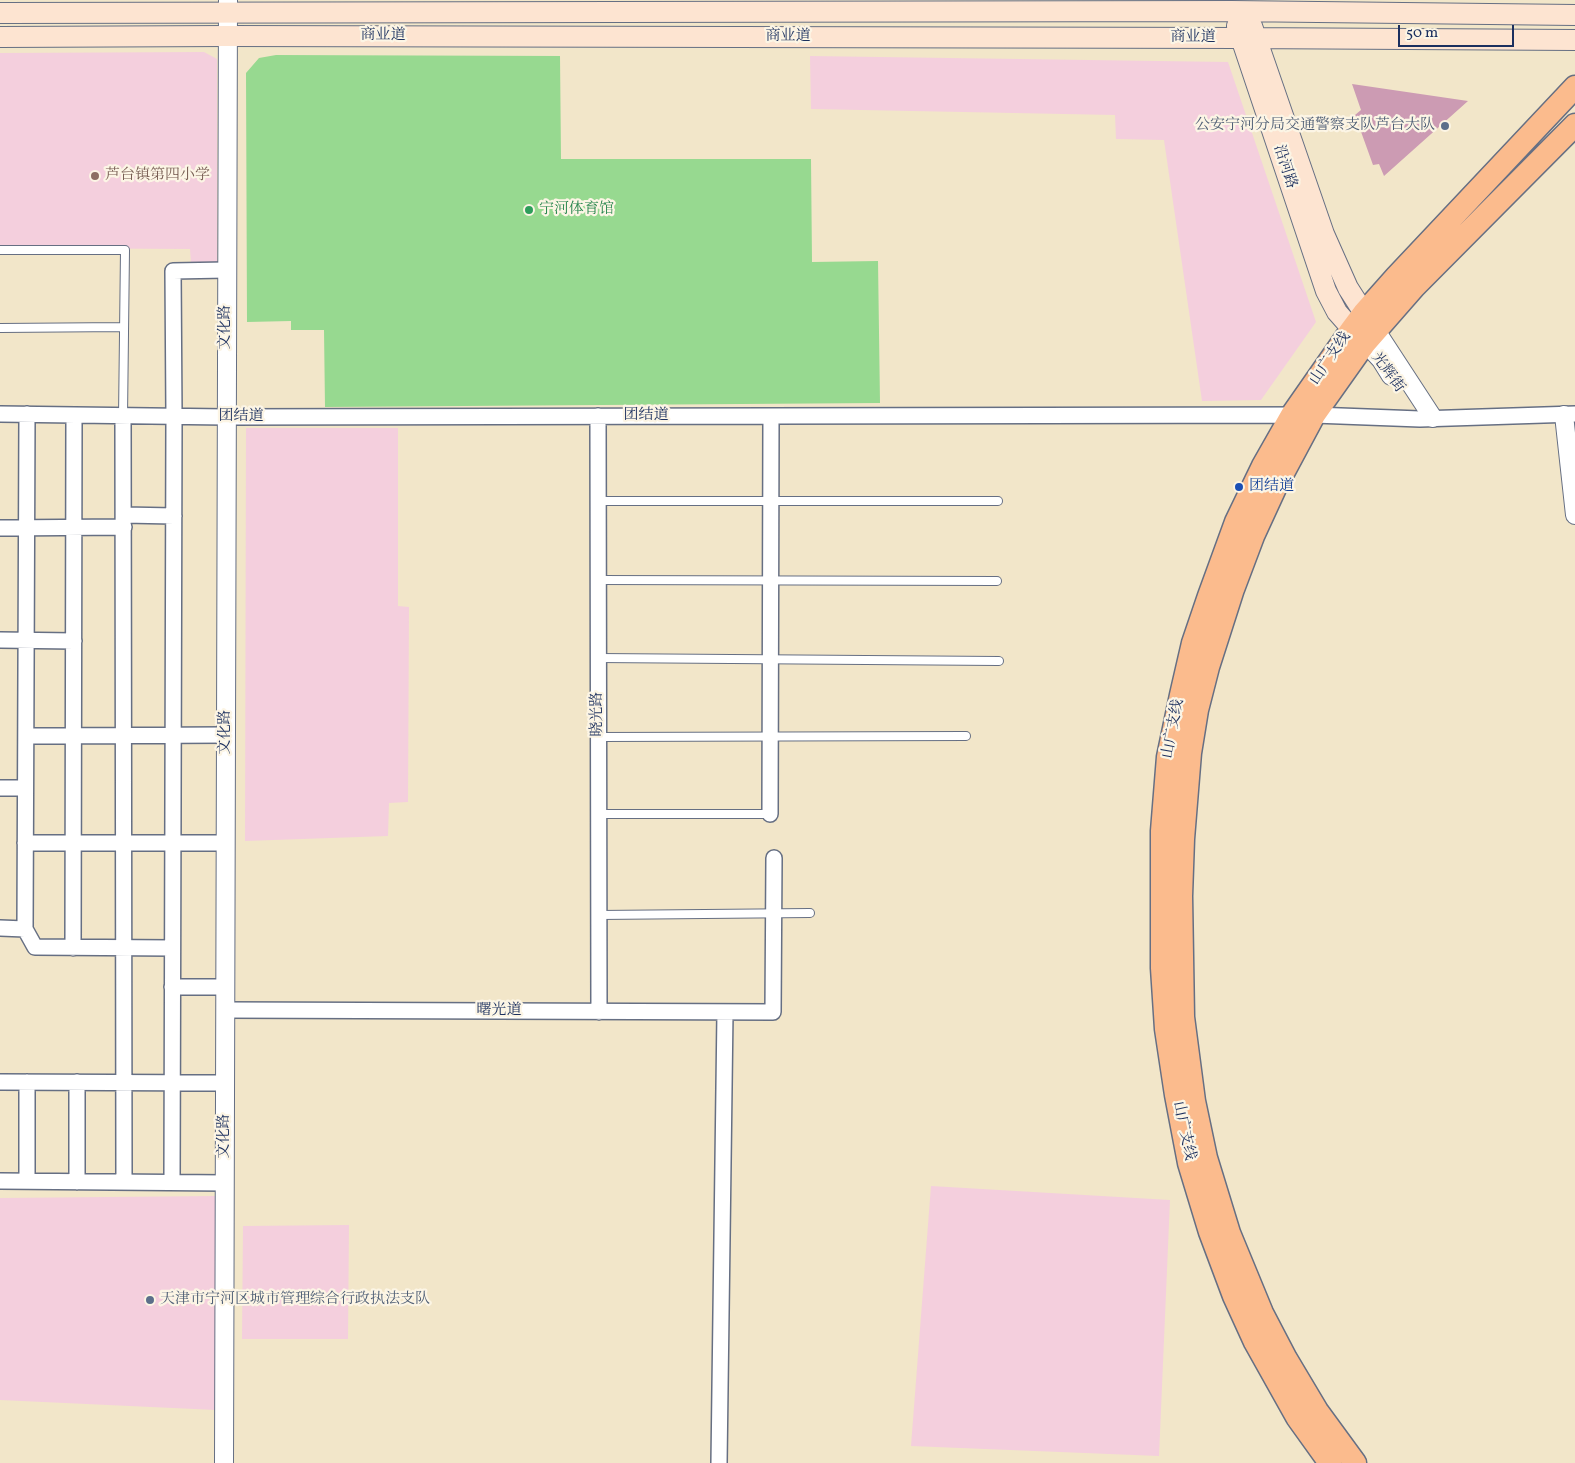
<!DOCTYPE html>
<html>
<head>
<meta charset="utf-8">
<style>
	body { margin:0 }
	#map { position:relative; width:1575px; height:1463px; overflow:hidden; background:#f2e6c9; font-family:Vollkorn,serif }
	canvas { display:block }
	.scale { position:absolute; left:1398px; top:25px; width:116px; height:22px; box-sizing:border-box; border:2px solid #1b2f5e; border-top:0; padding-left:6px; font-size:15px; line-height:18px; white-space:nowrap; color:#1b2f5e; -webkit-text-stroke:4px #fcf5e5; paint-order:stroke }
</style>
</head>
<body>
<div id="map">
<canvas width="1575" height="1463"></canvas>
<div class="scale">50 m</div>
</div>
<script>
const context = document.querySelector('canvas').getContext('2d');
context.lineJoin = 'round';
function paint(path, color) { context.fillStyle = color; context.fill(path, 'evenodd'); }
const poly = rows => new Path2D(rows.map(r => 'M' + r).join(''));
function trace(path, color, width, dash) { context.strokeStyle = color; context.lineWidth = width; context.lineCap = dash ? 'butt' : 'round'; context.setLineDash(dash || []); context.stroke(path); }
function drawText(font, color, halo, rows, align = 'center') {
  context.font = font + ' Vollkorn,"Noto Serif SC",serif'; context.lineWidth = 4.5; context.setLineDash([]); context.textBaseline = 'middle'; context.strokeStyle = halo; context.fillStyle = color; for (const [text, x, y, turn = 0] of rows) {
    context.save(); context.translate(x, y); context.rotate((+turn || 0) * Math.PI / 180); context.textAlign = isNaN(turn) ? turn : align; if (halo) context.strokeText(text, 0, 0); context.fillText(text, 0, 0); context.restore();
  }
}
paint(poly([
	[204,52,217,59,217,264,191,264,190,249,0,248,0,53],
	[810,56,1228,62,1316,322,1261,400,1202,401,1164,140,1116,139,1115,115,811,109],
	[246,428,398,428,398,606,409,607,408,802,389,803,388,836,245,841],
	[931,1186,1170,1200,1159,1456,911,1446],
	[216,1196,216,1410,0,1400,0,1198],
	[349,1225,348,1339,242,1339,243,1226]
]), '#f4cfdd');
paint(poly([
	[276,55,560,56,561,159,811,159,812,262,878,261,880,403,325,407,324,330,291,330,291,321,247,322,246,73,259,58]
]), '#97d990');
paint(poly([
	[1352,84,1468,101,1384,176,1379,164,1373,165,1355,115,1361,110]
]), '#cc9bb3');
const service = poly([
	[0,250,125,250,123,417],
	[0,328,124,327],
	[598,501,998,501],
	[598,580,997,581],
	[598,658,999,661],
	[599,737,966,736],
	[598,814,770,814],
	[599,915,810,913]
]);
const minor = poly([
	[0,414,226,417,1314,415,1420,419,1575,414],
	[598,416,599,1012],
	[123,417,124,1182],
	[124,515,174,516],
	[0,528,124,527],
	[0,640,74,641],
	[26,736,226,735],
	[0,788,25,788],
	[770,814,771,416],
	[25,843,225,843],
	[0,928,25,929,27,414],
	[25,929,35,947,172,948],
	[73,948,74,415],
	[172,987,225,987],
	[225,1010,773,1012,774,858],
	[0,1082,225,1083],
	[0,1181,225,1183],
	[27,1181,27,1082],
	[77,1182,77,1082],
	[172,1182,174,416,173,271,226,270],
	[719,1463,725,1012]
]);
const tertiary = poly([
	[1369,320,1433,418],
	[1357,334,1381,360,1391,376],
	[1564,415,1575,515],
	[224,1463,228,0]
]);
const secondary = poly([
	[0,13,1232,11,1575,15],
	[1237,26,1326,291,1337,312,1352,329],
	[1252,26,1324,234,1348,288,1364,313],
	[0,37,228,36,1242,38,1575,40]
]);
const primary = poly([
	[1330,1463,1297,1417,1255,1342,1234,1296,1210,1232,1189,1163,1176,1095,1166,1029,1162,968,1162,831,1168,757,1181,695,1193,643,1209,596,1236,522,1263,466,1292,415,1352,329,1364,313,1396,277,1575,87],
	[1355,1463,1317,1411,1286,1359,1262,1313,1229,1233,1206,1158,1194,1101,1183,1017,1181,896,1183,839,1190,753,1197,710,1208,667,1233,589,1253,536,1276,486,1314,415,1365,343,1414,287,1575,125]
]);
trace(service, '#666f83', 10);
trace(minor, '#666f83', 18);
trace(tertiary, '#666f83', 20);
trace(secondary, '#666f83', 22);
trace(primary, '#666f83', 25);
trace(service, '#fff', 8);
trace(minor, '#fff', 15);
trace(tertiary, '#fff', 18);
trace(secondary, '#fde4d1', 20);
trace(primary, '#fbbb8d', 22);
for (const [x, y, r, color] of [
	[1445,126,5,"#5c6f8a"],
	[95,176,5,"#8d6e63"],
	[529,210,5,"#2e9e5b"],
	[1239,487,5,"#1a4fb4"],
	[150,1300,5,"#5c6f8a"]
]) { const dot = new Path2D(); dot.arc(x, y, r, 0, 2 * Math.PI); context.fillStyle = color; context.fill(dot); trace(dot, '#fcf5e5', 2); }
drawText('15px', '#1b2f5e', '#fcf5e5', [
	["商业道",383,36],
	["商业道",788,37],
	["商业道",1193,38],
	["沿河路",1284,167,72],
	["文化路",226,327,-90],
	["山广支线",1331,359,-56],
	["光辉街",1387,373,54],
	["团结道",646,416],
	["团结道",241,417],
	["晓光路",598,714,-90],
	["山广支线",1174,729,-79],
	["文化路",226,732,-90],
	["曙光道",499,1011],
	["山广支线",1183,1131,78],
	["文化路",225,1136,-90]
]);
drawText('15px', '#4e5e75', '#fcf5e5', [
	["公安宁河分局交通警察支队芦台大队",1435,126],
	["天津市宁河区城市管理综合行政执法支队",160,1300,"left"]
], 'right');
drawText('15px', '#785e54', '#fcf5e5', [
	["芦台镇第四小学",105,176]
], 'left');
drawText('15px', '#27864d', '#fcf5e5', [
	["宁河体育馆",539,210]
], 'left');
drawText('15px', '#164399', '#fcf5e5', [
	["团结道",1249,487]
], 'left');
</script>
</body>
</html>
